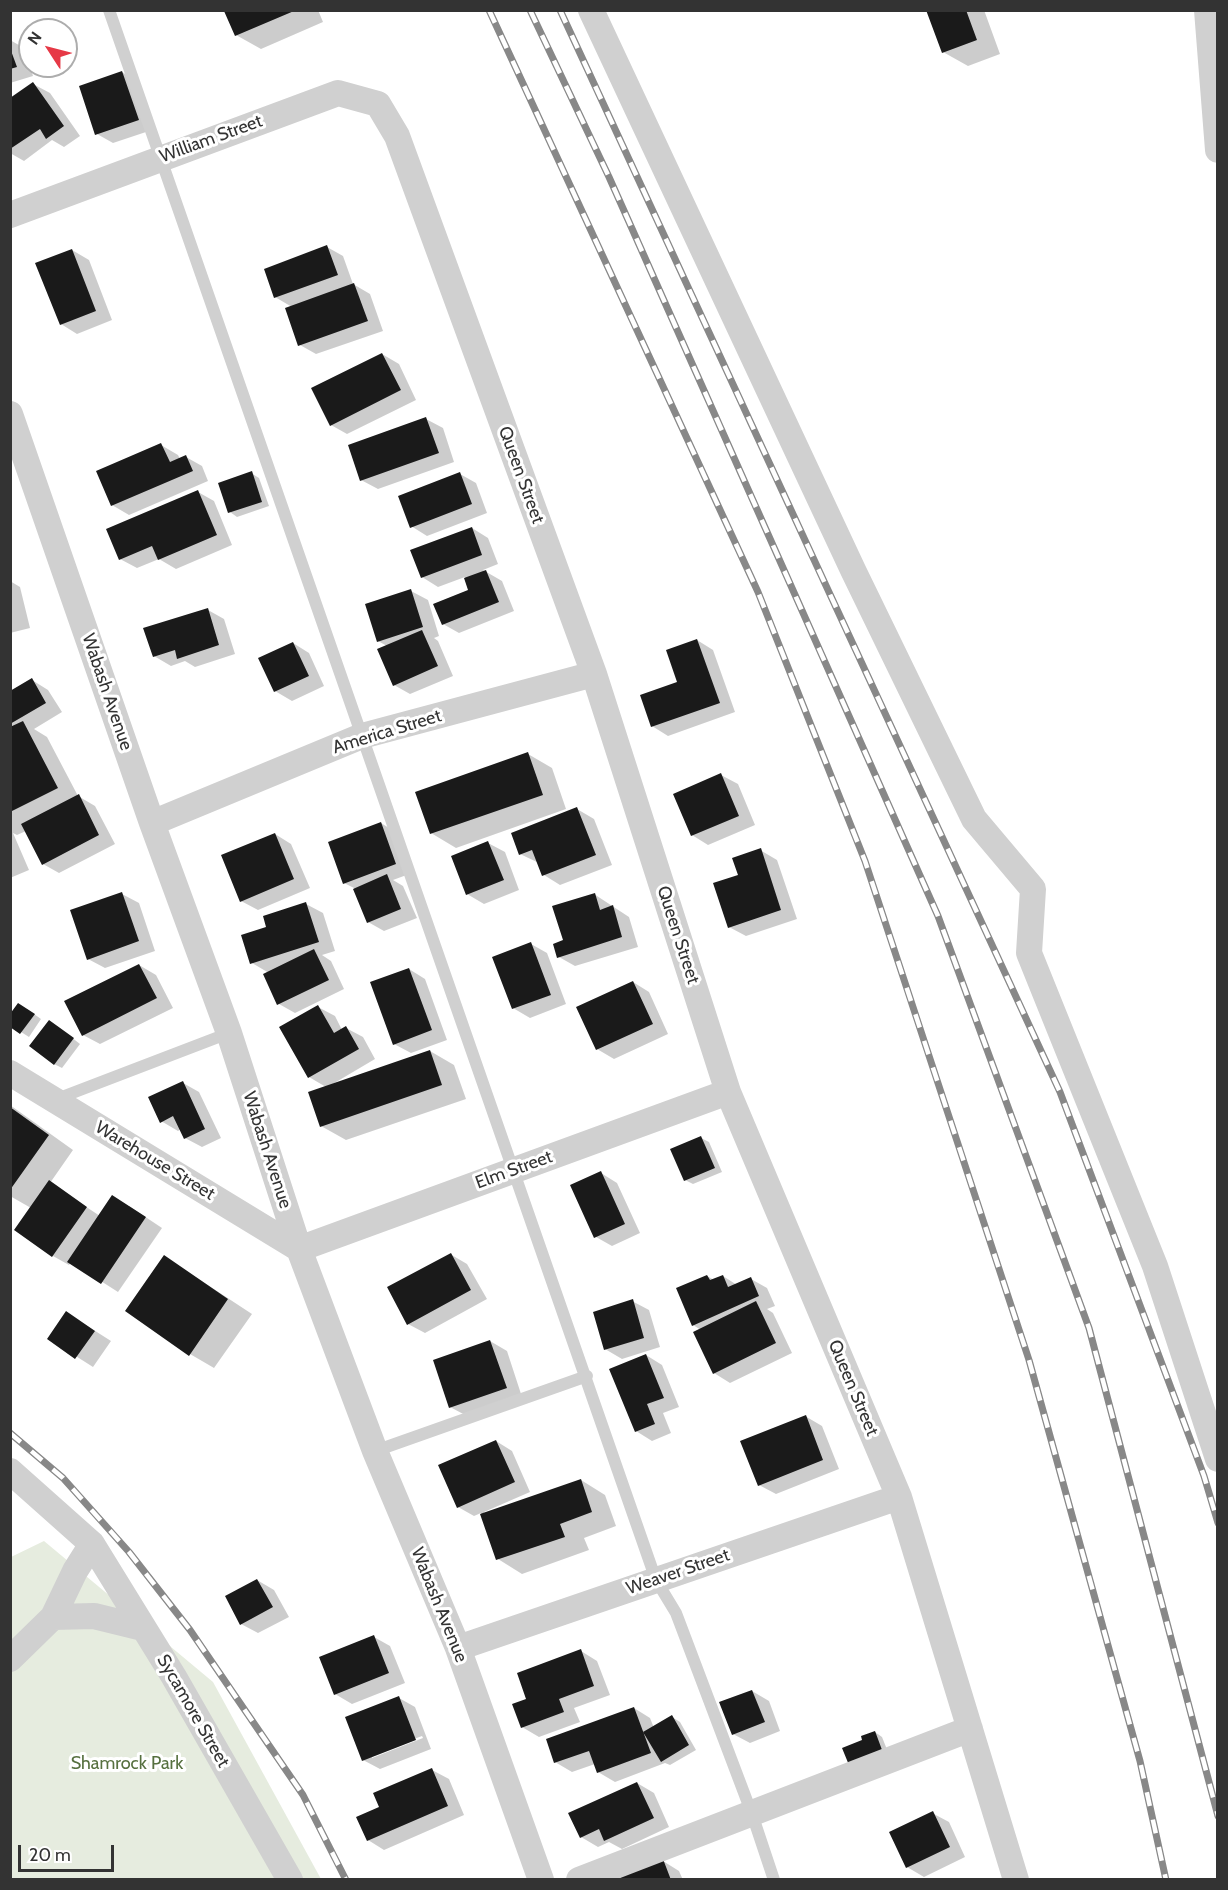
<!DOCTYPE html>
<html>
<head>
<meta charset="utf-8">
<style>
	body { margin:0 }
	#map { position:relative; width:1228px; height:1890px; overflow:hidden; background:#fff; font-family:Cabin,sans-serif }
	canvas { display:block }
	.frame { position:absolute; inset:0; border:12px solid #333; pointer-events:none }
	.north { position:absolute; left:18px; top:18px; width:60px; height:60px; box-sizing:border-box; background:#fff; border:2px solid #adadad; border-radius:50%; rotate:306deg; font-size:16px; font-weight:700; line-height:24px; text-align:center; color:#333 }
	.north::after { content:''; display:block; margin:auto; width:21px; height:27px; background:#e63946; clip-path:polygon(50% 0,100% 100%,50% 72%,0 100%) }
	.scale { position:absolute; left:18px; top:1845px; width:96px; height:27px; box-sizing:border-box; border:3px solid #333; border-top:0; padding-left:8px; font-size:18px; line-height:21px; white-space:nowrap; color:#333; -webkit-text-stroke:4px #fff; paint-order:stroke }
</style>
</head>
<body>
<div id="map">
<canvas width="1228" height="1890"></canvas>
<div class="frame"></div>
<div class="north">N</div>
<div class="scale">20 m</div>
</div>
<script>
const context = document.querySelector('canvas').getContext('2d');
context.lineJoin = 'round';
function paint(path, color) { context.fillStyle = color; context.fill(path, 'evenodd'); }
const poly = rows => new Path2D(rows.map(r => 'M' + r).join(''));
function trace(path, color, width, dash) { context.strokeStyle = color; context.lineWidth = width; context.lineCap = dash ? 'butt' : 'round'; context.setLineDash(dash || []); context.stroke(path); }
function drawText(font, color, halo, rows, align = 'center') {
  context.font = font + ' Cabin,sans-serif'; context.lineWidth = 6; context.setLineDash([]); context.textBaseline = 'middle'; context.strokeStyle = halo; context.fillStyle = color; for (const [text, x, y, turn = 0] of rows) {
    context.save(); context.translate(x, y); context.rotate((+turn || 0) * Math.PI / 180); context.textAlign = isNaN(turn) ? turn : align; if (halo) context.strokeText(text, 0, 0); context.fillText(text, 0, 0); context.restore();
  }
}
paint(poly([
	[44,1541,213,1682,321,1879,11,1880,11,1557]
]), '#e6ecdf');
paint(poly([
	[226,10,318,10,323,22,261,49,236,35],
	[928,10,984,10,1000,54,968,66,943,52],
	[10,40,24,48,33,76,10,83],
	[122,72,138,82,155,129,113,143,97,134],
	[33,84,50,93,80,136,64,147,52,140,24,161,10,153,10,100],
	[327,247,343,256,353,284,370,294,383,331,316,354,300,345,292,307,275,297],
	[72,250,89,260,112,320,77,334,61,324],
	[382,354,399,364,416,400,347,434,331,425],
	[426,419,443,428,454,462,378,489,361,480],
	[161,445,178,455,180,459,186,457,202,466,208,481,129,515,112,505],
	[251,473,259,478,269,506,237,517,230,512],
	[460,474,476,483,487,513,427,536,411,526],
	[198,492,214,501,232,545,176,569,159,559,137,568,120,559],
	[472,528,488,538,498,564,483,570,502,581,514,611,459,633,443,624,470,590,465,577,438,587,422,577],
	[10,581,20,587,30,628,10,633],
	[411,591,428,600,439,636,434,638,438,641,453,676,410,694,394,685,387,646,378,641],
	[208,610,224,619,235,654,195,667,185,661,171,666,154,656],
	[697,640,713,650,735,712,668,736,652,726,679,683],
	[293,643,309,653,324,686,292,701,275,691],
	[32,680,48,690,62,712,34,729,47,737,78,796,95,806,115,844,59,873,43,864,26,831,17,835,13,833,29,870,10,878,10,729,13,728,10,726,10,693],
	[528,754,552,768,566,809,456,848,431,833],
	[721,775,738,784,755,825,708,845,692,835],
	[577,809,594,819,612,865,560,885,544,875,539,863,520,854],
	[381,823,397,833,412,873,393,880,403,886,417,918,384,931,368,922,354,888,344,883],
	[275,834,291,844,310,888,258,910,241,901],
	[488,843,505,852,519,890,484,904,467,894],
	[760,850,777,860,797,919,746,936,729,927,740,876],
	[122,894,139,903,155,951,105,968,88,959],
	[594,894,629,917,638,947,575,966,559,957,564,941],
	[306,904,323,913,335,951,322,955,331,961,344,989,295,1013,279,1004,269,973,252,963,268,928],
	[531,944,547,953,566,1004,530,1018,513,1008],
	[139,965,156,975,173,1008,100,1044,83,1035],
	[409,969,425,979,447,1040,411,1053,394,1044],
	[633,982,649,992,668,1034,614,1059,597,1049],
	[318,1007,335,1016,342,1030,346,1028,363,1037,375,1059,331,1085,430,1051,454,1065,466,1099,346,1140,321,1126,326,1087,309,1077],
	[27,1009,41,1019,29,1037,10,1025],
	[57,1026,80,1044,62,1068,54,1064],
	[183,1083,199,1092,221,1138,202,1147,185,1138,181,1129,178,1131,161,1121],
	[10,1105,73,1150,50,1183,100,1216,129,1206,162,1228,118,1292,71,1262,69,1265,53,1256,31,1208,10,1196],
	[701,1138,709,1142,722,1172,693,1184,685,1180],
	[601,1173,617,1183,640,1233,612,1246,596,1237],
	[450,1254,467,1264,487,1299,425,1333,408,1324],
	[165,1257,252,1314,214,1368,190,1354],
	[707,1276,714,1280,723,1276,737,1285,751,1279,767,1288,775,1306,767,1309,773,1313,792,1353,730,1383,714,1373,701,1330,693,1325],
	[632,1301,649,1310,660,1347,622,1359,605,1349],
	[67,1313,111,1341,93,1367,49,1339],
	[490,1341,507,1351,522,1397,467,1416,450,1407],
	[646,1355,662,1365,679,1407,663,1413,671,1433,652,1441,636,1431],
	[805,1416,822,1426,839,1469,776,1494,759,1485],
	[496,1441,512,1451,530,1492,484,1512,485,1514,581,1480,605,1495,616,1526,584,1538,589,1550,522,1574,498,1559,481,1513,474,1516,458,1507],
	[257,1580,274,1590,289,1617,258,1633,241,1624],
	[374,1637,390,1646,405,1683,352,1704,335,1694],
	[581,1651,597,1661,610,1695,574,1708,580,1722,539,1737,522,1727,528,1700],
	[752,1691,769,1701,780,1731,750,1743,733,1734],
	[399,1698,415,1707,431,1749,380,1769,363,1760],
	[422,1736,423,1738,372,1758,372,1755],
	[634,1708,650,1718,654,1728,672,1717,680,1722,696,1750,670,1765,665,1763,615,1782,598,1772,595,1764,572,1772,555,1762],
	[875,1732,882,1737,892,1762,864,1740],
	[432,1770,449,1779,464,1815,384,1850,368,1840,381,1808],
	[637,1783,654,1793,669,1827,622,1849,609,1842,598,1847,581,1837],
	[932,1813,949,1822,965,1857,924,1877,907,1867],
	[663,1861,679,1871,683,1880,617,1880]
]), '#0003');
paint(poly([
	[926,10,966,10,977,40,942,53],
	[224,11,294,11,235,36],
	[10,48,17,67,10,69],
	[122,71,139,120,95,135,79,86],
	[33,82,64,126,46,139,40,129,10,149,10,98],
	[327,245,338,275,274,298,264,269],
	[72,249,96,311,60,325,35,263],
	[354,283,368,321,298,346,285,308],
	[382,353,401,390,330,426,311,388],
	[426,417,439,453,360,481,348,445],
	[161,443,170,462,186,455,193,471,111,506,96,471],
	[252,471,262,502,228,513,218,483],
	[460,472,472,504,410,528,398,496],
	[198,490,217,535,158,560,152,546,119,560,106,529],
	[472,527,482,555,421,578,410,550],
	[486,570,499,602,442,625,433,604,468,590,464,578],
	[411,589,423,627,377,642,365,604],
	[208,608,219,645,177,659,175,650,153,657,143,628],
	[422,630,438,666,393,686,377,649],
	[697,639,720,703,651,727,640,695,677,682,666,650],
	[293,642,309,676,274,692,258,658],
	[32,678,46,703,10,724,10,691],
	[23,721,58,788,10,812,10,727],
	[528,752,543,795,430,834,415,792],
	[721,773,739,816,691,836,673,794],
	[79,794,99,835,42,865,21,824],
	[577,807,596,855,542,876,532,850,519,855,511,833],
	[381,822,396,864,343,884,328,842],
	[275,833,294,879,240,902,221,855],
	[488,841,504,880,466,895,451,856],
	[761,848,781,910,728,928,713,883,738,875,732,858],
	[387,874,401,909,367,923,353,889],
	[122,892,139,941,87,960,70,910],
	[595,893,600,910,613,905,622,937,557,958,553,944,563,940,552,906],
	[306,902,319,942,250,964,241,935,266,927,263,916],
	[531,942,551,995,512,1009,492,957],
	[314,949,329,980,277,1005,263,974],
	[139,964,157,998,82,1036,64,1001],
	[409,968,432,1030,393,1045,370,982],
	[633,981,653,1024,596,1050,576,1007],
	[18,1003,35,1014,20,1034,10,1027,10,1014],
	[318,1005,334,1033,346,1026,359,1049,308,1078,279,1027],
	[49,1020,74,1038,54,1065,29,1046],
	[430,1050,442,1085,320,1127,308,1092],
	[183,1081,205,1129,184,1139,173,1116,160,1123,148,1097],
	[10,1107,49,1135,10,1190],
	[701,1136,715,1168,684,1181,670,1149],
	[601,1171,625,1224,594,1238,570,1185],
	[49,1180,87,1207,52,1257,14,1230],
	[112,1195,146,1217,101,1284,67,1262],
	[451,1253,471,1290,407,1325,387,1287],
	[164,1255,228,1299,189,1356,125,1311],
	[707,1275,710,1280,723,1275,728,1287,751,1277,759,1296,692,1326,676,1288],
	[633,1299,644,1338,604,1350,593,1312],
	[756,1301,776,1343,713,1374,693,1332],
	[66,1311,95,1331,75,1359,47,1339],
	[490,1340,507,1388,449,1408,433,1360],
	[646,1354,664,1398,647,1404,655,1424,635,1432,609,1369],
	[806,1415,823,1460,758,1486,740,1441],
	[496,1440,515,1482,457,1508,438,1465],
	[581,1479,592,1512,560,1524,565,1537,496,1560,480,1514],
	[257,1579,273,1607,240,1625,225,1596],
	[374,1635,389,1673,334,1695,319,1657],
	[581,1649,594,1686,559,1699,564,1712,521,1728,512,1704,526,1699,517,1673],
	[752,1690,765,1722,732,1735,719,1702],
	[399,1696,416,1740,362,1761,345,1717],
	[634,1707,651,1753,597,1773,589,1751,554,1763,546,1739],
	[672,1715,689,1745,661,1762,643,1732],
	[875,1731,885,1758,851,1770,842,1748,862,1740,861,1736],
	[432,1768,448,1806,367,1841,356,1817,379,1807,373,1793],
	[637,1782,654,1818,604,1841,599,1829,580,1838,568,1813],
	[933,1811,950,1847,906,1868,889,1832],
	[663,1859,671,1880,614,1880]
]), '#1a1a1a');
trace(poly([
	[109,10,656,1580,676,1613,752,1814,774,1880],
	[54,1100,229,1033],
	[375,1451,587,1376]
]), '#d0d0d0', 12);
trace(poly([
	[591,10,853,570,974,819,1033,889,1029,953,1155,1266,1218,1459],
	[1207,10,1218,150],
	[10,215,338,93,378,104,397,136,594,674,728,1092,899,1497,1016,1880],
	[10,414,152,823,229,1033,299,1249,375,1451,458,1648,541,1880],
	[152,823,362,736,594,674],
	[10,1073,299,1249,728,1092],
	[10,1471,92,1544,75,1571,53,1617,10,1659],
	[92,1544,174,1677,290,1880],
	[53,1617,94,1616,143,1628],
	[458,1648,899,1497],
	[579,1880,970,1729]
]), '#d0d0d0', 26);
const rail = poly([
	[489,10,758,592,865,861,1029,1360,1140,1761,1166,1880],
	[530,10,609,177,938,916,1089,1328,1218,1816],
	[560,10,1060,1092,1204,1476,1218,1523],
	[10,1433,63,1478,129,1552,190,1630,303,1795,346,1880]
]);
trace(rail, '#888', 7);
trace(rail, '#fff', 4.5, [14]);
drawText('18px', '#333', '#fff', [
	["William Street",211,139,-20],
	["Queen Street",521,475,70],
	["Wabash Avenue",107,692,71],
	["America Street",387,732,-17],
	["Queen Street",678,935,72],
	["Wabash Avenue",267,1150,72],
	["Warehouse Street",155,1161,31],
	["Elm Street",514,1170,-20],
	["Queen Street",853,1388,67],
	["Weaver Street",678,1572,-19],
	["Wabash Avenue",439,1605,68],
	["Sycamore Street",193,1711,60]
]);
drawText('18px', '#56703f', '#fff', [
	["Shamrock Park",127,1764]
]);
</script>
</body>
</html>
